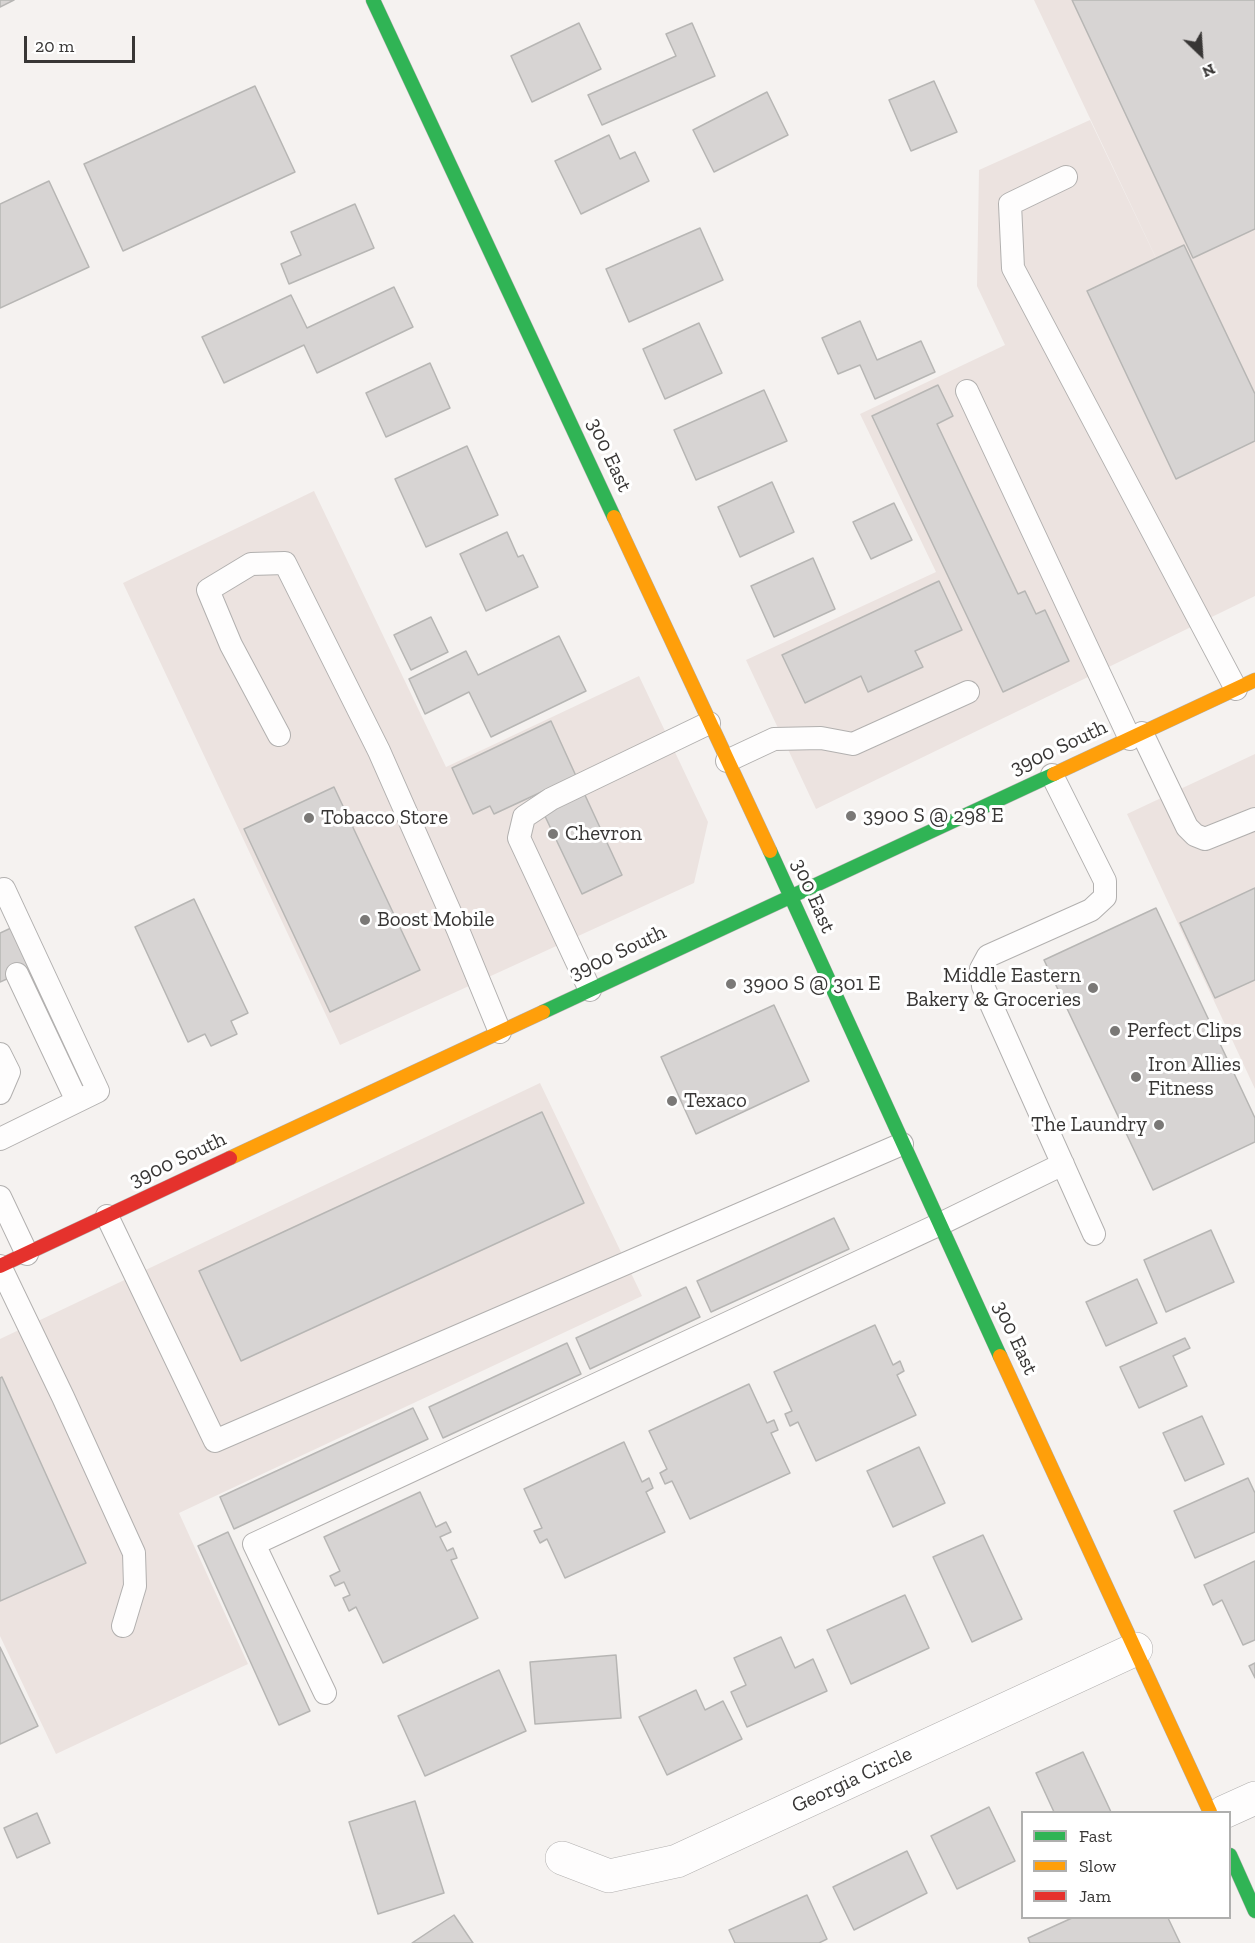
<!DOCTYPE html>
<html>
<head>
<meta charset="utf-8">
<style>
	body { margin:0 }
	#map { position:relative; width:1255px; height:1943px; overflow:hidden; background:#f5f2f0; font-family:"Zilla Slab",serif }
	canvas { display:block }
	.legend { position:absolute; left:1021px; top:1811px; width:210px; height:108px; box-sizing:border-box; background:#fff; border:2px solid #afafae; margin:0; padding:8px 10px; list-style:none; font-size:18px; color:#383635 }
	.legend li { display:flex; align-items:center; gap:12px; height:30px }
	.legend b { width:30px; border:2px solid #afafae }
	.north { position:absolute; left:1171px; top:24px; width:60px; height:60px; -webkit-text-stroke:4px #fff; paint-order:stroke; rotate:155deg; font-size:16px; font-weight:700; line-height:24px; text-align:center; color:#383635 }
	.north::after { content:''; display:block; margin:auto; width:21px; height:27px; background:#383635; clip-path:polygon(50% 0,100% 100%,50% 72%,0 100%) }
	.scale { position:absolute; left:24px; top:36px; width:111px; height:27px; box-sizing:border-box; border:3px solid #383635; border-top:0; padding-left:8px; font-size:18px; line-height:21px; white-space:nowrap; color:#383635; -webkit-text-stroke:4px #fff; paint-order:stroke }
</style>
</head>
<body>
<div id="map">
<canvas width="1255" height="1943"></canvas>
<ul class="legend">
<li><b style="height:8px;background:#30b455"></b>Fast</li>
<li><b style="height:8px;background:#ff9f0a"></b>Slow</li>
<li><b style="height:8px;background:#e5322d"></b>Jam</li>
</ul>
<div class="north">N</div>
<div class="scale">20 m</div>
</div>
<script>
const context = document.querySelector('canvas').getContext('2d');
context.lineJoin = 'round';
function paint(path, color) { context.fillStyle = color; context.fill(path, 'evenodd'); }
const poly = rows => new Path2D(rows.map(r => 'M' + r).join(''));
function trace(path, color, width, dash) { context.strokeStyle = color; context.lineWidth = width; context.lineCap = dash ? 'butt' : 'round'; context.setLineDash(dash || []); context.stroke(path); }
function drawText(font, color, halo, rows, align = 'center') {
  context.font = font + ' "Zilla Slab",serif'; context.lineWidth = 6; context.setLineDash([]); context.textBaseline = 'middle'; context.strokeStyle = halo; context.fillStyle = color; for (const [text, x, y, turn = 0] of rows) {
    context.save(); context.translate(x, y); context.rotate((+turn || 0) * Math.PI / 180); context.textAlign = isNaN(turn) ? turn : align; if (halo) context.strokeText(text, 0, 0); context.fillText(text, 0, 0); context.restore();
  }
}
paint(poly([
	[1034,0,1255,0,1255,596,816,809,746,660,936,572,860,414,1005,345,977,286,979,170,1090,120,1175,298],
	[314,491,446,767,639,676,708,822,694,883,340,1045,123,583],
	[1255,754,1255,1089,1127,814],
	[540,1083,642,1296,179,1513,248,1664,56,1754,0,1636,0,1339]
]), '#ece3e0');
const building = poly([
	[0,0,14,0,0,7,0,0],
	[1072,0,1255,0,1255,229,1193,258,1072,0],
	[579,23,601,69,532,102,511,56,579,23],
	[692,23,715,76,602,125,588,95,676,56,666,34,692,23],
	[934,81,957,132,911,151,889,100,934,81],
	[255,86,295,172,123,251,84,164,255,86],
	[767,92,788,135,714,172,693,130,767,92],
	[609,135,620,159,635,152,649,181,581,214,555,161,609,135],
	[49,181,89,267,0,308,0,204,49,181],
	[355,204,374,248,289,284,281,264,301,255,291,232,355,204],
	[700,228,723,280,629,322,606,269,700,228],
	[1184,245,1255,394,1255,441,1176,479,1087,291,1184,245],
	[394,287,413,327,317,373,304,345,224,383,202,337,291,295,307,328,394,287],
	[860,321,877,360,921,341,935,372,875,399,860,365,838,374,822,338,860,321],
	[699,323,722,373,665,399,643,349,699,323],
	[430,363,450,408,386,437,366,393,430,363],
	[938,385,953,416,937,424,1018,594,1025,591,1036,614,1045,610,1069,661,1003,692,872,416,938,385],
	[764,390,787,441,696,480,674,430,764,390],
	[467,446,498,515,426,547,395,479,467,446],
	[772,482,794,532,740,557,718,507,772,482],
	[894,503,912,540,871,559,853,522,894,503],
	[507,532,518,557,523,555,538,587,486,611,460,554,507,532],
	[813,558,835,609,774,637,751,586,813,558],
	[939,581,962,630,915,651,923,667,868,692,861,676,805,703,782,655,939,581],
	[431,617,448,652,411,670,394,635,431,617],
	[559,636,586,691,491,737,469,692,425,714,409,679,466,651,478,675,559,636],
	[551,721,576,776,494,814,490,806,473,814,452,768,551,721],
	[334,787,420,970,330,1012,244,829,334,787],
	[584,793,622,875,582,894,543,812,584,793],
	[1255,888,1255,980,1215,998,1180,923,1255,888],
	[194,899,248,1013,231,1021,237,1034,211,1046,205,1034,188,1042,135,927,194,899],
	[1156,908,1255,1118,1255,1142,1153,1190,1044,960,1156,908],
	[11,928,29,969,0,982,0,933,11,928],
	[774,1005,809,1081,696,1134,661,1057,774,1005],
	[542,1112,584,1203,241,1361,199,1271,542,1112],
	[834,1218,849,1249,711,1312,697,1281,834,1218],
	[1211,1230,1234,1282,1166,1312,1144,1260,1211,1230],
	[1137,1279,1157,1323,1106,1346,1086,1302,1137,1279],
	[686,1287,700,1317,590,1369,576,1338,686,1287],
	[875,1325,893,1365,900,1361,904,1371,897,1375,916,1415,816,1461,798,1422,790,1426,785,1414,792,1411,774,1372,875,1325],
	[1185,1338,1190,1348,1173,1356,1187,1386,1139,1408,1120,1367,1185,1338],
	[567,1343,581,1374,443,1438,429,1407,567,1343],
	[2,1377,86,1563,0,1601,0,1378,2,1377],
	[749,1384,767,1423,774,1420,778,1430,771,1433,790,1473,690,1519,672,1481,665,1484,660,1473,667,1469,649,1431,749,1384],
	[413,1408,428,1439,234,1529,220,1497,413,1408],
	[1202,1416,1224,1464,1185,1481,1163,1433,1202,1416],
	[624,1442,642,1482,649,1478,653,1488,646,1492,665,1532,565,1578,547,1539,540,1543,534,1531,542,1528,524,1489,624,1442],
	[919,1447,945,1503,893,1527,867,1471,919,1447],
	[1248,1478,1255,1493,1255,1532,1195,1558,1174,1511,1248,1478],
	[420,1492,436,1527,446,1522,451,1532,440,1537,447,1551,453,1548,457,1558,451,1560,478,1618,383,1663,356,1607,349,1611,343,1598,350,1595,344,1582,335,1586,330,1576,340,1571,324,1537,420,1492],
	[228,1532,310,1711,279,1725,198,1546,228,1532],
	[983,1535,1022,1619,972,1642,933,1557,983,1535],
	[1255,1561,1255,1640,1243,1645,1222,1600,1213,1605,1204,1585,1255,1561],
	[905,1595,929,1648,851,1684,827,1630,905,1595],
	[781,1637,795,1668,813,1659,827,1691,747,1727,731,1692,746,1685,734,1658,781,1637],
	[0,1647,38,1726,0,1744,0,1647],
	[616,1655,621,1718,535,1724,530,1662,616,1655],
	[1255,1663,1255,1678,1249,1666,1255,1663],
	[499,1670,526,1731,425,1776,398,1716,499,1670],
	[696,1690,705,1710,723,1701,742,1739,667,1775,639,1717,696,1690],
	[1083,1752,1111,1812,1054,1812,1036,1773,1083,1752],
	[415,1801,444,1893,378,1914,349,1822,415,1801],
	[989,1807,1015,1861,957,1889,931,1836,989,1807],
	[37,1813,50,1843,17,1858,4,1828,37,1813],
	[907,1851,927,1893,854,1930,833,1887,907,1851],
	[807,1895,827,1939,819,1943,735,1943,729,1930,807,1895],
	[454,1915,473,1943,412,1943,454,1915],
	[1072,1918,1168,1918,1180,1943,1030,1943,1028,1938,1072,1918]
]);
paint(building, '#d7d4d3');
trace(building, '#b7b6b4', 1.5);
const lane = poly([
	[1066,177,1010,204,1013,268,1236,689],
	[967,391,1130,739],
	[1142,733,1187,827,1195,835,1205,839,1255,819],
	[279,735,231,645,208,590,251,564,285,563,379,751,458,930,500,1032],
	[727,761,774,739,821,738,853,744,968,692],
	[1052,775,1105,881,1105,897,1091,910,988,956,981,969,983,986,1094,1234],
	[0,890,4,889,98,1091,0,1139],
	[17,974,77,1101],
	[590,990,519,838,524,817,551,799,709,723],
	[0,1054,9,1072,0,1093],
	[0,1197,27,1254],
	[107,1216,215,1441,902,1144],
	[0,1266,63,1397,134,1553,135,1586,123,1626],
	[325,1693,254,1544,940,1224,1063,1164]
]);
const street = poly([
	[1224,1812,1255,1798],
	[562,1858,609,1876,677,1861,1136,1649]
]);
const fast = poly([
	[373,0,614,517],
	[770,851,1000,1356],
	[543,1012,1054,774],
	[1230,1855,1255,1911]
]);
const slow = poly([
	[614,517,770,851],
	[1054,774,1255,680],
	[230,1158,543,1012],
	[1000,1356,1210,1812]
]);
const jam = poly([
	[0,1266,230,1158]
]);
trace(lane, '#b2b0af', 24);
trace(street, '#b2b0af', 34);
trace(fast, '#b2b0af', 15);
trace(slow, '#b2b0af', 15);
trace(jam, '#b2b0af', 15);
trace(lane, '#fefdfd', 22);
trace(street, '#fefdfd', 33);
trace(fast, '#30b455', 14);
trace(slow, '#ff9f0a', 14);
trace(jam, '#e5322d', 14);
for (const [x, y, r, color] of [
	[851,816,6,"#7a7876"],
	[309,818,6,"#7a7876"],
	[553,834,6,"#7a7876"],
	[365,920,6,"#7a7876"],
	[731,984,6,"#7a7876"],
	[1093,988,6,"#7a7876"],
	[1115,1031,6,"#7a7876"],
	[1136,1077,6,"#7a7876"],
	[672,1101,6,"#7a7876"],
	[1159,1125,6,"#7a7876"]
]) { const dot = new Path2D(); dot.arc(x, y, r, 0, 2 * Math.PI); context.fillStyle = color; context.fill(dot); trace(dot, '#fff', 2); }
drawText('21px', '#383635', '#fff', [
	["300 East",609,455,65],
	["3900 South",1059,748,-25],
	["300 East",813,896,66],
	["3900 South",618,953,-25],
	["3900 South",178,1160,-25],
	["300 East",1015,1338,65],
	["Georgia Circle",852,1780,-25]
]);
drawText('21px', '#383635', '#fff', [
	["3900 S @ 298 E",863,816],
	["Tobacco Store",321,818],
	["Chevron",565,834],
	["Boost Mobile",377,920],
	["Middle Eastern",1081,976,"right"],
	["Bakery & Groceries",1081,1000,"right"],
	["3900 S @ 301 E",743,984],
	["Perfect Clips",1127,1031],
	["Iron Allies",1148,1065],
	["Fitness",1148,1089],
	["Texaco",684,1101],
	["The Laundry",1147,1125,"right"]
], 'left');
</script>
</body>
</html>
